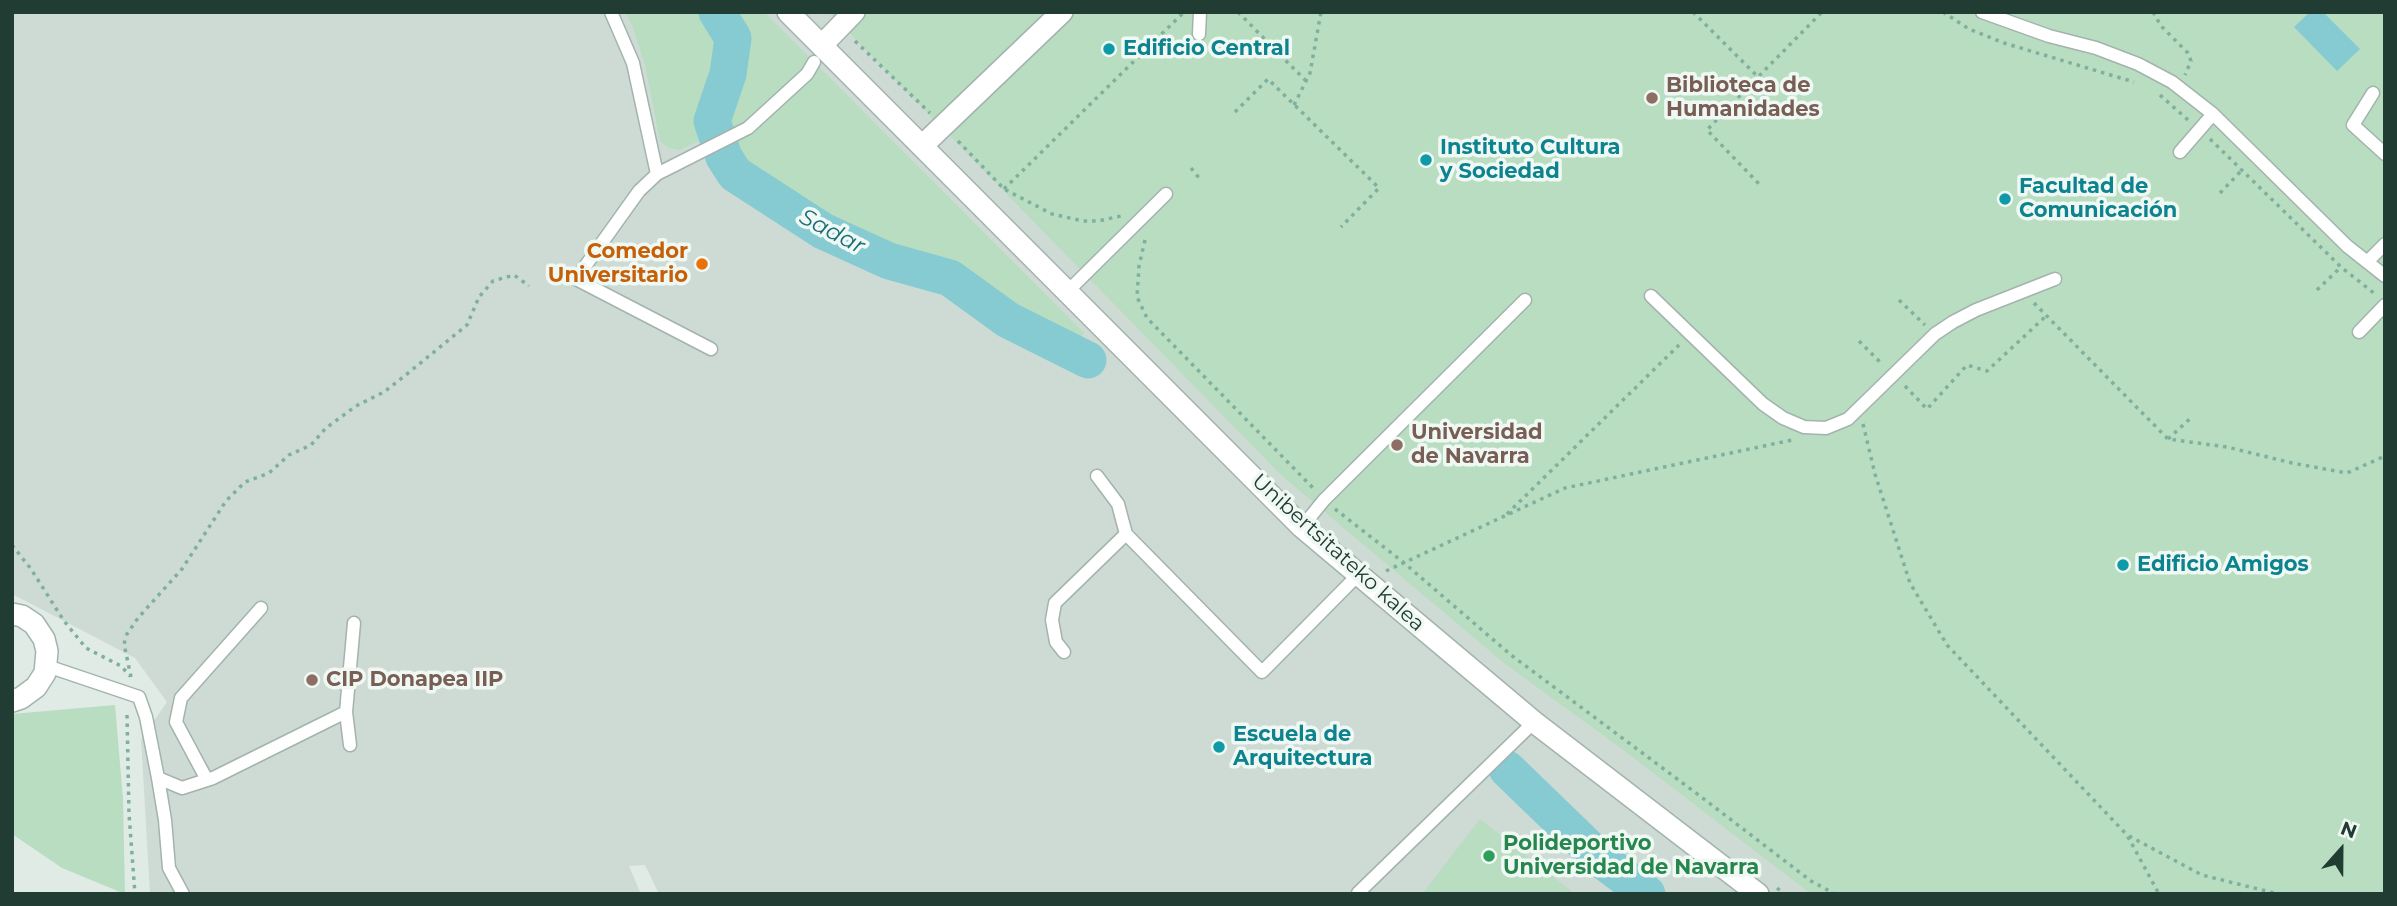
<!DOCTYPE html>
<html>
<head>
<meta charset="utf-8">
<style>
	body { margin:0 }
	#map { position:relative; width:2397px; height:906px; overflow:hidden; background:#e0ebe6; font-family:Montserrat,sans-serif }
	canvas { display:block }
	.frame { position:absolute; inset:0; border:14px solid #203c33; pointer-events:none }
	.north { position:absolute; left:2306px; top:815px; width:70px; height:70px; -webkit-text-stroke:5px #f0f8f4; paint-order:stroke; rotate:21deg; font-size:19px; font-weight:700; line-height:28px; text-align:center; color:#203c33 }
	.north::after { content:''; display:block; margin:auto; width:24px; height:32px; background:#203c33; clip-path:polygon(50% 0,100% 100%,50% 72%,0 100%) }
</style>
</head>
<body>
<div id="map">
<canvas width="2397" height="906"></canvas>
<div class="frame"></div>
<div class="north">N</div>
</div>
<script>
const context = document.querySelector('canvas').getContext('2d');
context.lineJoin = 'round';
function paint(path, color) { context.fillStyle = color; context.fill(path, 'evenodd'); }
const poly = rows => new Path2D(rows.map(r => 'M' + r).join(''));
function trace(path, color, width, dash) { context.strokeStyle = color; context.lineWidth = width; context.lineCap = dash ? 'butt' : 'round'; context.setLineDash(dash || []); context.stroke(path); }
function drawText(font, color, halo, rows, align = 'center') {
  context.font = font + ' Montserrat,sans-serif'; context.lineWidth = 7; context.setLineDash([]); context.textBaseline = 'middle'; context.strokeStyle = halo; context.fillStyle = color; for (const [text, x, y, turn = 0] of rows) {
    context.save(); context.translate(x, y); context.rotate((+turn || 0) * Math.PI / 180); context.textAlign = isNaN(turn) ? turn : align; if (halo) context.strokeText(text, 0, 0); context.fillText(text, 0, 0); context.restore();
  }
}
paint(poly([
	[12,12,2385,12,2385,894,659,894,645,865,629,866,641,894,150,894,141,739,167,702,135,658,12,594]
]), '#cedbd4');
paint(poly([
	[625,12,764,12,1084,333,1072,346,1039,326,975,274,948,262,929,260,896,250,839,227,742,163,699,141,680,150,668,148,660,141,645,65,632,25],
	[829,12,2385,12,2385,894,1811,894,1626,752,1504,663,1282,476],
	[115,705,123,799,125,894,62,868,12,834,12,714],
	[1480,819,1575,894,1422,894]
]), '#b8ddc0');
paint(poly([
	[2310,12,2323,12,2360,49,2337,71,2294,27]
]), '#86cbd2');
trace(poly([
	[717,12,733,38,728,74,712,121,724,157,735,174,823,231,889,261,950,278,1008,320,1088,360],
	[1507,769,1598,857,1647,894]
]), '#86cbd2', 37);
const lane = poly([
	[611,12,633,63,657,174],
	[1982,12,2049,36,2096,48,2138,64,2172,82,2213,114,2347,246,2385,276],
	[1199,34,1200,12],
	[2373,93,2353,125,2385,154],
	[2180,152,2213,114],
	[2367,262,2385,244],
	[1068,291,1166,194],
	[1651,296,1763,404,1783,418,1804,427,1826,428,1848,419,1935,334,1953,322,1976,310,2055,279],
	[2359,332,2385,305],
	[711,349,576,279,639,191,657,174,748,128,807,74,814,62],
	[1097,476,1118,504,1126,534,1262,672,1358,575],
	[1302,527,1324,500,1525,300],
	[1064,652,1056,642,1052,620,1055,603,1126,534],
	[47,666,139,697,146,717,158,778,165,820,169,868,183,894],
	[346,712,350,745],
	[158,778,182,788,213,778,346,712,354,623],
	[207,780,176,722,181,698,261,608],
	[1358,893,1534,722]
]);
const street = poly([
	[788,12,1302,527,1534,722,1758,894],
	[822,45,854,12],
	[922,146,1062,12],
	[12,614,22,616,34,624,44,639,47,651,45,673,36,687,21,698,12,701]
]);
trace(lane, '#a3b3ad', 15);
trace(street, '#a3b3ad', 24);
trace(poly([
	[1238,12,1307,82],
	[1693,12,1758,77,1822,12],
	[1943,12,1969,29,2004,43,2134,82],
	[2153,12,2161,26,2188,53,2191,61,2185,75],
	[855,41,930,113],
	[1758,77,1707,130,1761,186],
	[2160,95,2188,120],
	[1294,105,1310,73,1321,12],
	[1235,112,1268,79,1379,188,1341,227],
	[2210,139,2341,267,2375,294],
	[958,141,1004,189,1052,214,1083,221,1098,221,1121,216],
	[1191,168,1200,179],
	[1004,189,1184,12],
	[2220,193,2242,170],
	[1145,240,1139,266,1137,297,1147,318,1314,489],
	[2317,290,2341,267],
	[1899,300,1925,325],
	[2034,303,2168,439,2227,447,2292,463,2347,473,2385,456],
	[1859,341,1882,364],
	[1905,386,1927,409,1967,365,1987,371,2046,316],
	[1863,424,1875,474,1910,583,1947,645,2127,835,2159,894],
	[2168,439,2193,416],
	[1335,509,1403,562,1511,655,1700,796,1811,881,1835,894],
	[1507,514,1679,345],
	[12,545,31,569,64,621,86,648,121,666,130,676],
	[1386,571,1565,488,1792,440],
	[131,677,124,644,127,634,138,618,182,569,226,501,245,482,269,473,289,455,311,445,326,428,356,406,384,392,407,374,467,325,479,297,493,281,514,275,529,286],
	[127,715,129,814,135,894],
	[2129,836,2202,875,2278,894],
	[1777,888,1784,894]
]), '#7fb09e', 3.5, [3.5, 5]);
trace(lane, '#fff', 12);
trace(street, '#fff', 21);
for (const [x, y, r, color] of [
	[1109,49,7,"#0f9aa8"],
	[1652,98,7,"#8d6e63"],
	[1426,160,7,"#0f9aa8"],
	[2005,199,7,"#0f9aa8"],
	[702,264,7,"#e8710a"],
	[1397,445,7,"#8d6e63"],
	[2123,565,7,"#0f9aa8"],
	[312,680,7,"#8d6e63"],
	[1219,747,7,"#0f9aa8"],
	[1489,856,7,"#2e9e5b"]
]) { const dot = new Path2D(); dot.arc(x, y, r, 0, 2 * Math.PI); context.fillStyle = color; context.fill(dot); trace(dot, '#f0f8f4', 2.5); }
drawText('bold 21px', '#0d838f', '#f0f8f4', [
	["Edificio Central",1123,49],
	["Instituto Cultura",1440,148],
	["y Sociedad",1440,172],
	["Facultad de",2019,187],
	["Comunicación",2019,211],
	["Edificio Amigos",2137,565],
	["Escuela de",1233,735],
	["Arquitectura",1233,759]
], 'left');
drawText('bold 21px', '#785e54', '#f0f8f4', [
	["Biblioteca de",1666,86],
	["Humanidades",1666,110],
	["Universidad",1411,433],
	["de Navarra",1411,457],
	["CIP Donapea IIP",326,680]
], 'left');
drawText('bold 21px', '#c56008', '#f0f8f4', [
	["Comedor",688,252],
	["Universitario",688,276]
], 'right');
drawText('21px', '#203c33', '#f0f8f4', [
	["Unibertsitateko kalea",1338,553,42]
]);
drawText('bold 21px', '#27864d', '#f0f8f4', [
	["Polideportivo",1503,844],
	["Universidad de Navarra",1503,868]
], 'left');
drawText('italic 23px', '#196f79', '#f0f8f4', [
	["Sadar",832,232,28]
]);
</script>
</body>
</html>
